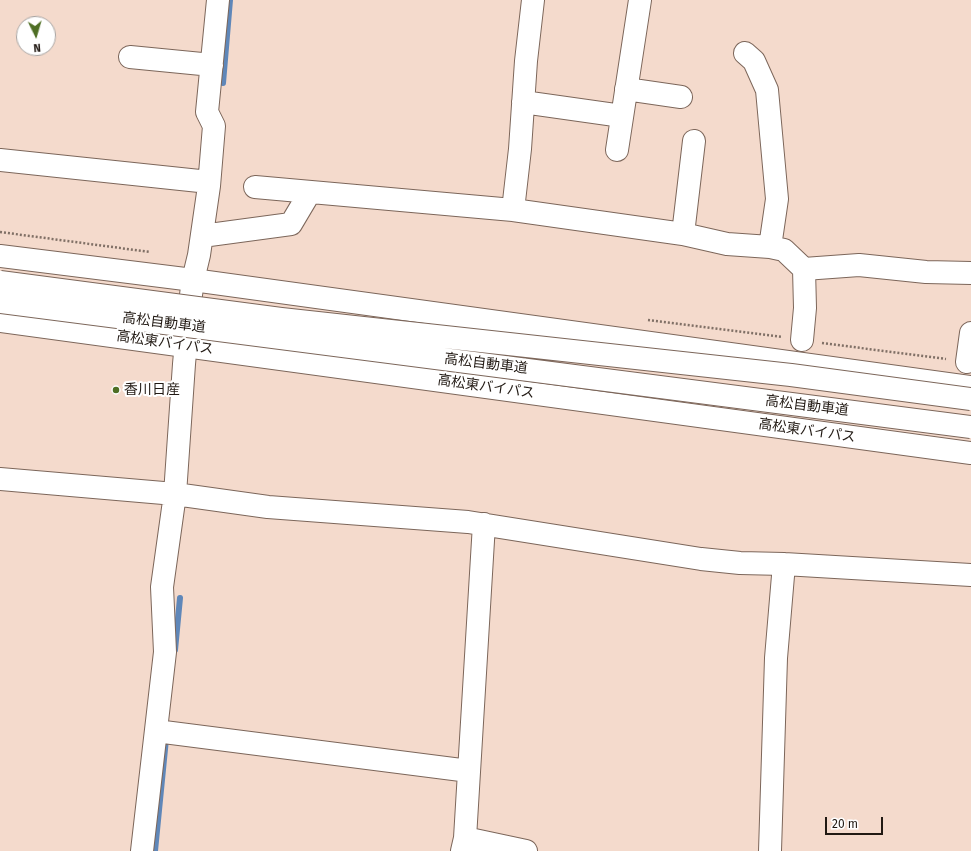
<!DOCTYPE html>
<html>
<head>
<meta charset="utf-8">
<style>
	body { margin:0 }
	#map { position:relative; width:971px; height:851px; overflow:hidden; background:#f4dacc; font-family:"Fira Sans",sans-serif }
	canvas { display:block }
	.north { position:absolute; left:16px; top:16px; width:40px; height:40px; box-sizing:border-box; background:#fff; border:1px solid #a6a3a1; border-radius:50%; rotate:175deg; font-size:11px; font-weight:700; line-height:16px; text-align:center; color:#211913 }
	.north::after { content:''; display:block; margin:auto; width:14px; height:18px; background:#4e6e24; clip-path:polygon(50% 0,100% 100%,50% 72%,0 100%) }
	.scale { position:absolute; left:825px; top:817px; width:58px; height:18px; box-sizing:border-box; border:2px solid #211913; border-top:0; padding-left:5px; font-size:12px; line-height:14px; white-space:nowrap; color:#211913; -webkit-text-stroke:3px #fff; paint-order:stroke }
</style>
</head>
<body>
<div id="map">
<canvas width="971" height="851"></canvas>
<div class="north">N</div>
<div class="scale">20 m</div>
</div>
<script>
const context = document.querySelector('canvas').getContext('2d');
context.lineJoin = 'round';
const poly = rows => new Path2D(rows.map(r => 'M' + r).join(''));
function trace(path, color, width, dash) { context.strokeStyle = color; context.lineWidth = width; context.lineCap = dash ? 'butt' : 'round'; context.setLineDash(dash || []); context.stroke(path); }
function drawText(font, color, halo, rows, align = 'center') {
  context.font = font + ' "Fira Sans","Noto Sans JP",sans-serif'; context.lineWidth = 4; context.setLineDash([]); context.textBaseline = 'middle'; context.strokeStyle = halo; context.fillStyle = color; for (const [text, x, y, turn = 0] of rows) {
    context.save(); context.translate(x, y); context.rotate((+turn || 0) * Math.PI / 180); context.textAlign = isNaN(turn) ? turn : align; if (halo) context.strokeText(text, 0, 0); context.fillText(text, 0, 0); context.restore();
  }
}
trace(poly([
	[223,83,230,0],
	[175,650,180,598],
	[155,851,166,739]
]), '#5f87b9', 6);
const street = poly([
	[533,0,526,61,520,149,513,210,683,234,727,244,770,247,784,250,804,269,805,308,802,340],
	[745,53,754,61,767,90,777,199,770,247],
	[130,57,212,65],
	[626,89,681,97],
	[523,102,622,116],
	[617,150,640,0],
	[0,160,209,182],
	[255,187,513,210],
	[683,234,694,141],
	[202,236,291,224,310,192],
	[804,269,859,265,926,272,971,273],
	[967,362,971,333],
	[0,479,175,494,268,507,468,522,701,559,740,563,784,564,971,575],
	[156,731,469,771],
	[465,838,526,851],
	[142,851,165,652,162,587,175,494,184,364,189,310,193,280,199,255,209,186,214,126,207,112,218,0],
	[462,851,465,838,484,524],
	[770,851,776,658,784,564]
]);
const highway = poly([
	[0,256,193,280,971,387],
	[0,321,971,453]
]);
trace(street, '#7c665a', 24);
trace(highway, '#7c665a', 24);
trace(poly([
	[0,232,150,252],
	[648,320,782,337],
	[822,343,946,359]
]), '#807066', 2.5, [2, 2]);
trace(street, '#fff', 22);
trace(highway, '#fff', 22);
const highwayBridge = poly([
	[0,282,281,319,791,375,971,399],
	[0,302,971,427]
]);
trace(highwayBridge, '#7c665a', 24, []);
trace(highwayBridge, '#fff', 22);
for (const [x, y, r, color] of [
	[116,390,4,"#4e6e24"]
]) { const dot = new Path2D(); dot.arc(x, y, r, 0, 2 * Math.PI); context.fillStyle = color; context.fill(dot); trace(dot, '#fff', 1.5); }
drawText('14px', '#211913', '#fff', [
	["高松自動車道",164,323,7],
	["高松東バイパス",165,343,8],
	["高松自動車道",486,364,7],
	["高松東バイパス",486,387,8],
	["高松自動車道",807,406,7],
	["高松東バイパス",807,431,8]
]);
drawText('14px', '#211913', '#fff', [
	["香川日産",124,390]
], 'left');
</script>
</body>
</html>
